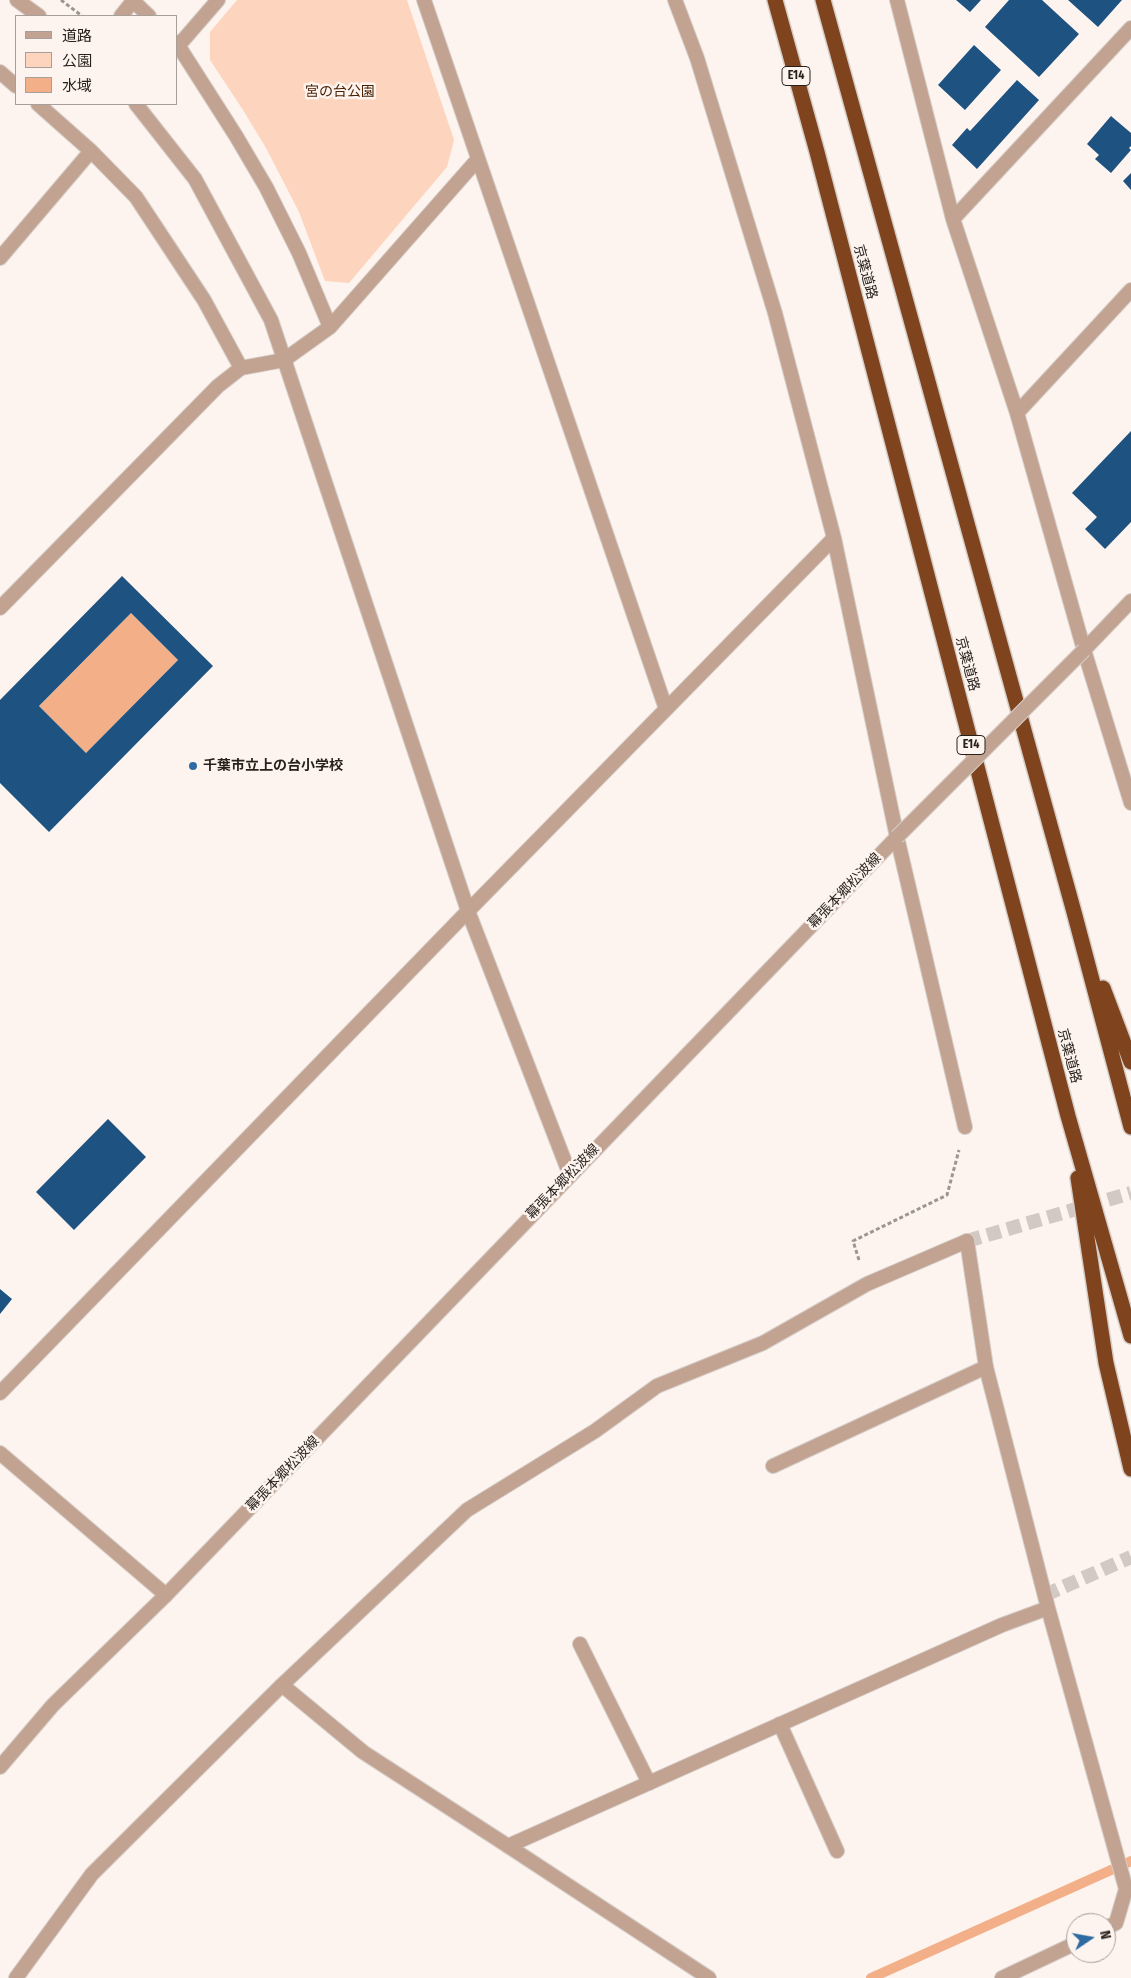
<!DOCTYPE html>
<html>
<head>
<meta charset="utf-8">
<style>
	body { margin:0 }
	#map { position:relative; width:1131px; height:1978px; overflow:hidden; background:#fdf4ef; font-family:"Fira Sans Condensed","Noto Sans JP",sans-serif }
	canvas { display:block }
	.legend { position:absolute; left:15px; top:15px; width:162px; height:90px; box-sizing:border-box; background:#fdf4ef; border:1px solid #a79f9a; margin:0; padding:6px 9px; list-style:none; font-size:15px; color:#271f1a }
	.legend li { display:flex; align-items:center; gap:10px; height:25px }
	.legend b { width:25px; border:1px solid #a79f9a }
	.north { position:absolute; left:1066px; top:1913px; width:50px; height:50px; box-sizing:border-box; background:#fdf4ef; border:1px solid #a79f9a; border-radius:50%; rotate:78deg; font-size:14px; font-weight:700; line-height:20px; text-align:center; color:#271f1a }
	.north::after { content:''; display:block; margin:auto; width:18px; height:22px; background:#2f6ba3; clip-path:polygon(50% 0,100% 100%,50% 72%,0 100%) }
</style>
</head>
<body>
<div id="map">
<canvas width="1131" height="1978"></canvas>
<ul class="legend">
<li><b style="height:6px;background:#c2a392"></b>道路</li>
<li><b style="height:14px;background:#fdd4bd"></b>公園</li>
<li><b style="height:14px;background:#f3af88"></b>水域</li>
</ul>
<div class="north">N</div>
</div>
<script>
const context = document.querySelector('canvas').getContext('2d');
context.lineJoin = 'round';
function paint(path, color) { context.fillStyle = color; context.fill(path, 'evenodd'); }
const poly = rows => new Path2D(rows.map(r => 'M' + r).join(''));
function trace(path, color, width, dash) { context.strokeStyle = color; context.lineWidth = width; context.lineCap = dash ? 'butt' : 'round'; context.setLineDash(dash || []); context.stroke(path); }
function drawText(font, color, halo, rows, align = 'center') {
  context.font = font + ' "Fira Sans Condensed","Noto Sans JP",sans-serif'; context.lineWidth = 5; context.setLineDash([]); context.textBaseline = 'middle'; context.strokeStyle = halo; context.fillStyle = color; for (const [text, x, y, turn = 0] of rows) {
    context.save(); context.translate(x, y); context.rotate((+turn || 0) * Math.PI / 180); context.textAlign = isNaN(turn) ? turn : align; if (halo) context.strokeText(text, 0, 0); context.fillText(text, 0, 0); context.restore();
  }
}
paint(poly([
	[237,0,407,0,454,140,447,167,349,283,325,281,299,212,266,148,243,110,210,60,210,32]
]), '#fdd4bd');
paint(poly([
	[131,613,178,660,86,753,39,706]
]), '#f3af88');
trace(poly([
	[871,1978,1131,1861]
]), '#f3af88', 10);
paint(poly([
	[956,0,981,0,970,12],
	[1009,0,1042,0,1079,34,1039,77,985,27],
	[1068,0,1122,0,1098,27],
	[974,45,1001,70,965,110,938,85],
	[1017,80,1039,100,977,169,952,145,967,128,970,131],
	[1111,116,1131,133,1131,146,1129,148,1131,150,1111,173,1095,159,1099,155,1087,144],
	[1131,173,1131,190,1123,181],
	[1131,431,1131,522,1105,549,1085,529,1097,517,1072,493],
	[122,576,213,666,49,832,0,783,0,700],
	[131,613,178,660,86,753,39,706],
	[108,1119,146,1157,74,1230,36,1192],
	[0,1289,12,1299,0,1314]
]), '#1d5281');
trace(poly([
	[967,1241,1131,1193],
	[1045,1595,1131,1557]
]), '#d2c9c4', 14, [14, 7]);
const service = poly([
	[773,1466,986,1367],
	[580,1644,649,1783],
	[282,1685,363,1752,508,1846],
	[780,1724,837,1851],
	[16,1978,92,1874,282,1685,467,1510,595,1431,657,1386,763,1343,867,1284,967,1241]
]);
const minor = poly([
	[132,0,149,16],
	[424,0,666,709],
	[675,0,697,58,775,313,834,538,897,837,965,1127],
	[897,0,953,219,1017,413,1084,650,1131,803],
	[121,16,133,1],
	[176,42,236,136,266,187,299,253,330,327],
	[179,45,218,0],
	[0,72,16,86],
	[38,104,91,151,136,197,204,300,241,368],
	[953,219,1131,28],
	[0,258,91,151],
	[1017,413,1131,290],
	[0,608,218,386,241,368,284,360,330,327,478,159],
	[967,1241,986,1367,1048,1608,1126,1889,1116,1923,1106,1928],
	[0,1393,468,911,834,538],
	[0,1453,166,1595],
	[508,1846,1002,1625,1048,1608],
	[508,1846,709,1978],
	[1002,1978,1076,1943]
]);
const tertiary = poly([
	[17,0,39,16],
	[136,104,195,179,271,320,468,911,570,1175],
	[1084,650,1131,601],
	[0,1767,53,1705,166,1595,897,837]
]);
const motorway = poly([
	[775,0,817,152,1068,1116,1131,1336],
	[823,0,1074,912,1131,1127],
	[1103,988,1131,1062],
	[1078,1178,1106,1363,1131,1469]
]);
trace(service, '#d6cec9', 16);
trace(minor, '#d6cec9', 16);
trace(tertiary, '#d6cec9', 16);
trace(motorway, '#d6cec9', 18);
trace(poly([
	[61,0,82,16],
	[859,1260,853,1241,947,1195,959,1150]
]), '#9d9590', 3, [4, 2.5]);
trace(service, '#c2a392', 14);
trace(minor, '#c2a392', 14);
trace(tertiary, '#c2a392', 14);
trace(motorway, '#7f441e', 15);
const tertiaryBridge = poly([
	[897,837,1084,650]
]);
trace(tertiaryBridge, '#d6cec9', 16, []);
trace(tertiaryBridge, '#c2a392', 14);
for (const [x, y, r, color] of [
	[193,766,5,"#2f6ba3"]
]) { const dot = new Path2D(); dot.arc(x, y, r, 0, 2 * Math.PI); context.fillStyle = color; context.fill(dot); trace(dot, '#fdf4ef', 2); }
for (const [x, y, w] of [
	[796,76,28],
	[971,745,28]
]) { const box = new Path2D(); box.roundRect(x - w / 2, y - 9.5, w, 19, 4); context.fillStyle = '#fdf4ef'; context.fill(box); trace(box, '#271f1a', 1); }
drawText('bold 12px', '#271f1a', null, [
	["E14",796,76],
	["E14",971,745]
]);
drawText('14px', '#4a2002', '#fdf4ef', [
	["宮の台公園",340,92]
]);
drawText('14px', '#271f1a', '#fdf4ef', [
	["京葉道路",865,272,75],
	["京葉道路",967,664,75],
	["幕張本郷松波線",845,891,-46],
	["京葉道路",1069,1056,75],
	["幕張本郷松波線",563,1182,-46],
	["幕張本郷松波線",283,1474,-46]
]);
drawText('bold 14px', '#271f1a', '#fdf4ef', [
	["千葉市立上の台小学校",203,766]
], 'left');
</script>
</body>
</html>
